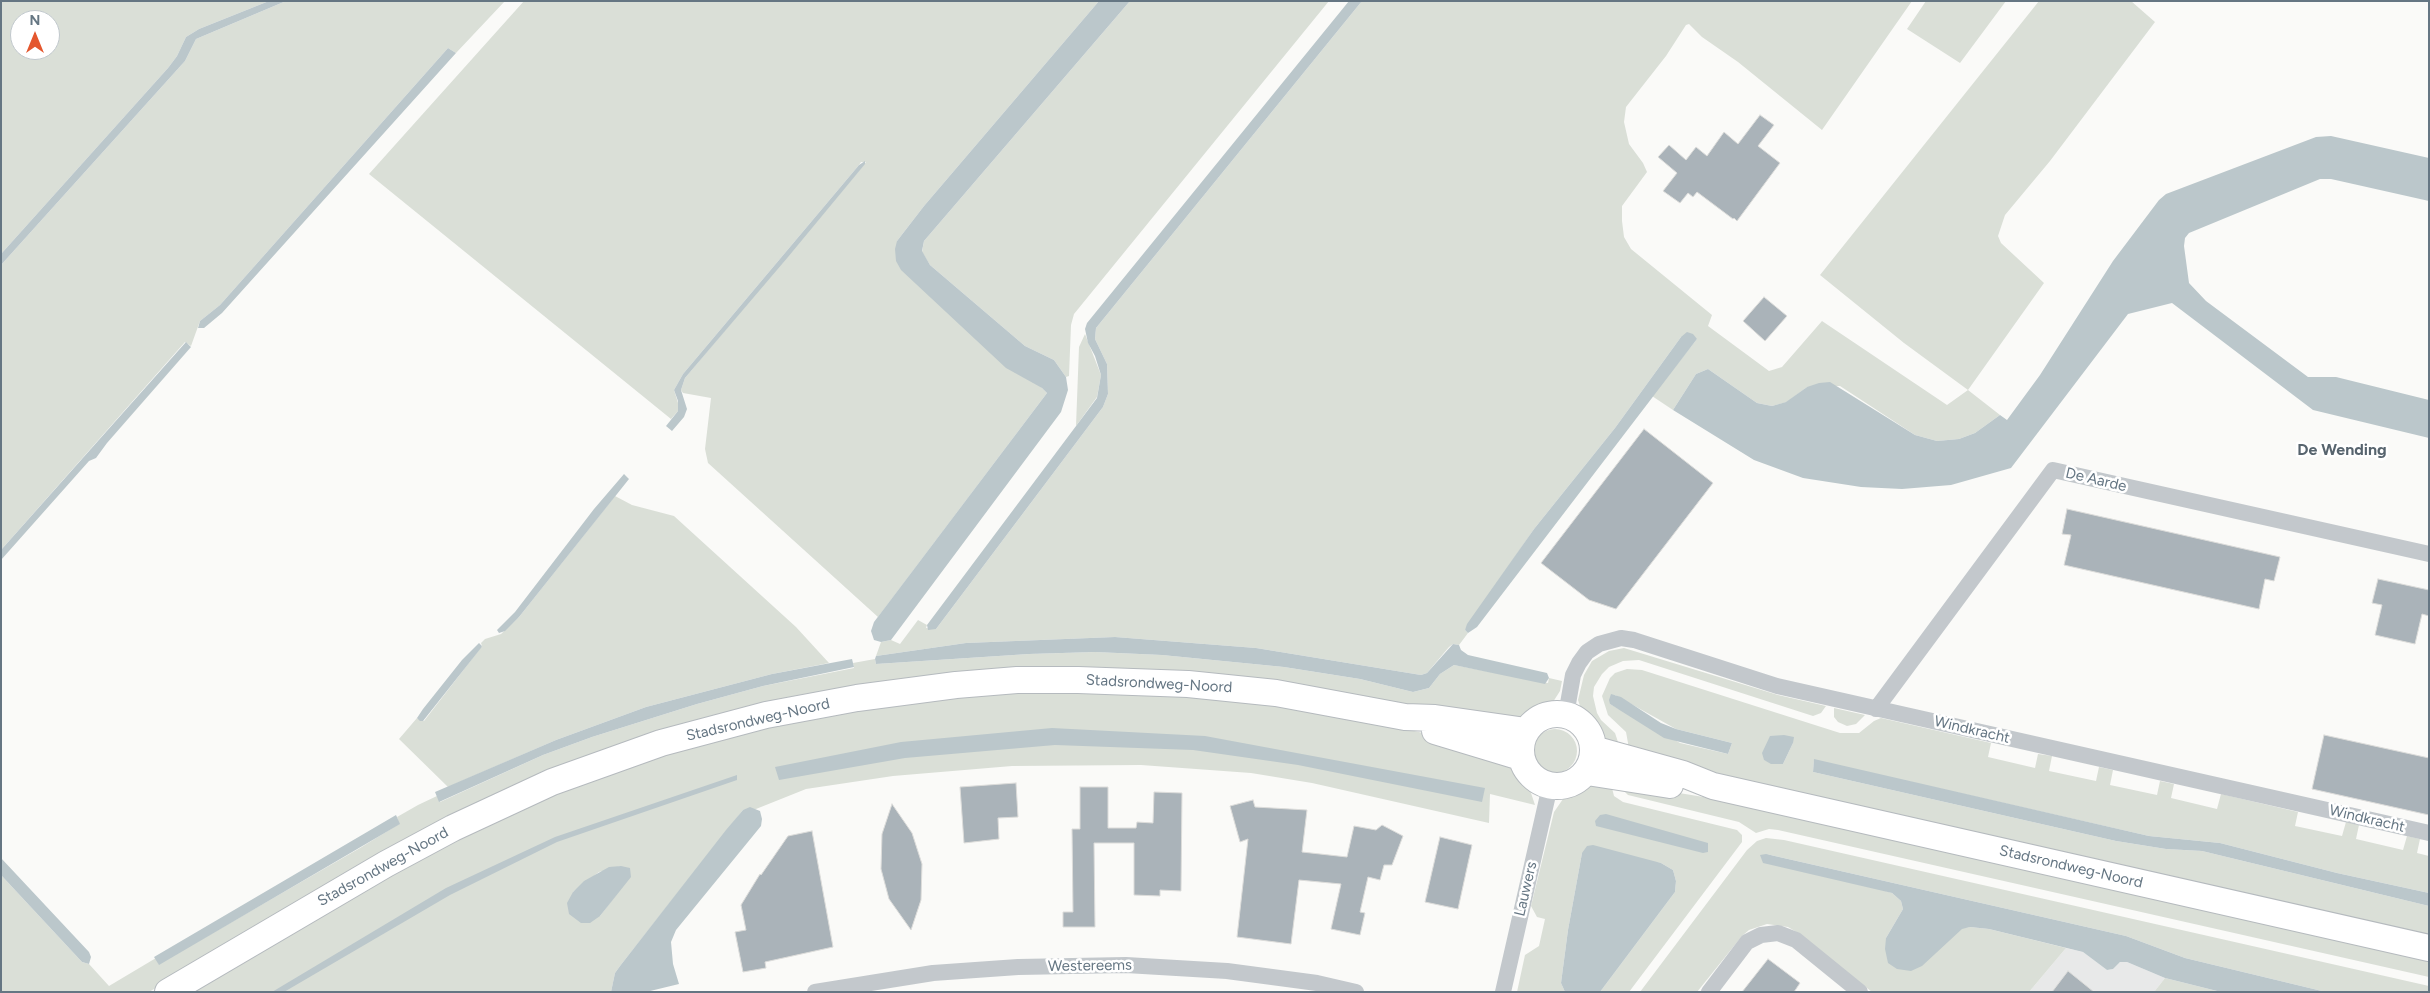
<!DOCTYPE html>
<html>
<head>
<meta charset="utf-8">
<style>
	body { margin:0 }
	#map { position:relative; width:2430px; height:993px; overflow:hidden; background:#fafaf8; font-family:Figtree,sans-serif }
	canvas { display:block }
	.frame { position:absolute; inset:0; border:2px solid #657683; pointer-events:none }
	.north { position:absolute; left:10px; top:10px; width:50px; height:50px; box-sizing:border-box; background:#fff; border:1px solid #c1c8cd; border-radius:50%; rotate:0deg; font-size:14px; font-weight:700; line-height:20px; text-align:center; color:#657683 }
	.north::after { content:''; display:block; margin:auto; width:18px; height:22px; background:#e4572e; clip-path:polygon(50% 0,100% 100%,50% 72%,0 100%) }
</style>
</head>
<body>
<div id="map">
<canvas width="2430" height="993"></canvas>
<div class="frame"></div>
<div class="north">N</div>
</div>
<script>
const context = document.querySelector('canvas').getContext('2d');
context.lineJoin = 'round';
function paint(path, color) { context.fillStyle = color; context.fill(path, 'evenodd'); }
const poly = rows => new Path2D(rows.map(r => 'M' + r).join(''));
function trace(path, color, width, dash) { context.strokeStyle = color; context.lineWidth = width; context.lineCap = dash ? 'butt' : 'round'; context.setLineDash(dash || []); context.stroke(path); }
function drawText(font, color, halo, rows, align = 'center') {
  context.font = font + ' Figtree,sans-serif'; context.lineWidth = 5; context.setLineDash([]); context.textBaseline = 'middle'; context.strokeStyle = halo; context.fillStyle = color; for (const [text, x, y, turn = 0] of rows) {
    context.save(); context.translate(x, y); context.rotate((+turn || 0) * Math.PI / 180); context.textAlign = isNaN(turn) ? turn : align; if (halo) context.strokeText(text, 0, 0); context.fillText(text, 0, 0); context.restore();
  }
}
paint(poly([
	[2066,948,2083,952,2107,970,2113,969,2120,962,2127,962,2165,978,2154,992,2029,992]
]), '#e8e9e9');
paint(poly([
	[1,1,269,1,199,29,186,37,177,56,168,68,1,254],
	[20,20,50,20,50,50,20,50],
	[286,1,505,1,456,53,448,48,220,305,200,321,191,346,185,342,1,550,1,265,185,61,196,39],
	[524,1,1099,1,924,206,897,241,1047,393,878,617,708,463,705,449,711,398,683,393,681,390,685,378,866,162,861,162,859,165,683,374,674,390,679,406,678,411,671,419,369,174],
	[1130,1,1329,1,1074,314,1071,325,1069,376,1066,377,1054,360,1025,346,930,265,922,252,924,241],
	[1362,1,1912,1,1822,130,1738,62,1702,37,1689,24,1686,25,1666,56,1626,107,1624,122,1629,144,1643,163,1647,172,1622,206,1622,221,1624,237,1631,249,1712,315,1708,326,1769,371,1782,367,1822,321,1947,405,1968,390,1904,343,1820,275,2039,1,2131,1,2155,22,2050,161,2005,215,1998,236,2001,243,2044,283,1968,390,2000,415,1975,433,1959,439,1937,441,1915,435,1840,386,1807,387,1787,402,1772,406,1757,403,1708,369,1696,374,1673,410,1652,396,1697,339,1681,337,1615,428,1534,529,1465,630,1468,633,1459,645,1453,644,1449,647,1427,673,1421,675,1256,648,1115,637,966,643,876,656,881,642,891,640,900,644,918,620,927,625,926,628,936,629,1103,407,1108,394,1107,364,1095,339,1096,328],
	[1926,1,2006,1,1960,63,1907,29],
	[1085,334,1101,375,1097,397,1076,426,1079,347],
	[615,496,632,505,674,516,796,627,829,663,772,674,646,707,556,740,448,787,399,739,417,718,424,721,482,646,481,643,485,639,501,634,519,617],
	[1624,648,1778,695,1826,706,1821,713,1813,716,1639,660,1623,661,1609,667,1602,674,1594,687,1593,696,1597,713,1601,720,1615,733,1619,745,1603,740,1583,715,1578,700,1584,675,1592,661,1609,651],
	[1095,652,1162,655,1284,667,1360,679,1413,692,1429,688,1440,674,1454,665,1548,683,1549,678,1562,681,1560,691,1553,702,1514,722,1277,683,826,693,361,867,149,992,1,992,1,875,82,962,89,964,109,986,156,958,159,964,360,848,399,824,397,817,418,805,437,796,440,802,543,755,592,737,697,704,763,686,854,668,853,663,875,659,876,664,1029,654],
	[1627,669,1642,670,1840,733,1859,733,1874,721,1881,718,1991,743,1988,757,2035,768,2038,754,2052,756,2049,771,2096,781,2099,767,2113,770,2110,785,2157,795,2160,781,2174,784,2171,798,2217,809,2221,794,2298,812,2295,826,2342,836,2346,822,2359,825,2356,839,2403,850,2407,836,2420,839,2417,853,2429,856,2429,893,2337,873,2220,843,2149,836,1814,760,1813,772,2116,841,2166,849,2202,851,2429,906,2429,937,1757,787,1626,752,1628,743,1626,732,1608,715,1602,696,1610,678,1615,673],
	[1615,695,1676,729,1732,743,1728,754,1680,743,1610,704],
	[1793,743,1783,764,1764,760],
	[1051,689,1227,698,1371,721,1436,736,1510,763,1530,790,1535,805,1490,794,1489,823,1312,783,1251,773,1141,765,1012,766,893,776,806,789,756,809,743,810,620,966,615,973,611,992,188,992,427,854,517,809,673,751,776,724,928,698],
	[621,866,615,896,600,916,573,892,599,872],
	[1834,708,1865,715,1856,724,1847,726,1838,722,1834,717],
	'1533 751a22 22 0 1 1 44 0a22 22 0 1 1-44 0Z',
	[1592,784,1612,788,1614,796,1623,802,1737,830,1742,835,1742,842,1629,992,1600,992,1675,892,1676,881,1673,870,1661,863,1582,853,1568,930,1561,983,1565,992,1517,992,1525,955,1539,946,1545,919,1537,917,1531,906,1554,812,1563,799],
	[1621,788,1679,793,1728,801,2429,959,2429,977,1778,830,1769,829,1756,833,1739,822,1628,795],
	[1766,838,1784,840,2429,986,2429,992,2326,992,2185,958,2126,936,1766,854,1892,893,1901,901,1903,909,1886,938,1970,927,1989,929,2066,948,2029,992,1872,992,1798,933,1788,927,1767,924,1749,930,1742,936,1697,992,1640,992,1747,850,1757,841],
	[2165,978,2221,992,2154,992]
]), '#dadfd7');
paint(poly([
	[269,1,286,1,196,39,185,61,1,265,1,254,168,68,177,56,186,37,199,29],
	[1099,1,1130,1,924,241,922,251,930,265,1025,346,1054,360,1066,377,1068,390,1061,412,891,640,881,642,874,640,871,631,874,622,1047,393,1042,388,1006,368,901,270,896,261,895,249,897,241,924,206],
	[1349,1,1362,1,1096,328,1095,339,1107,364,1108,394,1103,407,936,629,928,630,927,625,1097,398,1101,375,1095,356,1088,343,1085,329,1087,323],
	[448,48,456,53,222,313,204,328,198,328,200,321,220,305],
	[2331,136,2429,158,2429,201,2331,179,2320,179,2189,233,2185,238,2184,246,2189,283,2206,301,2308,377,2336,377,2429,400,2429,438,2313,410,2172,303,2128,314,2011,468,1951,485,1902,489,1861,487,1803,478,1754,460,1673,410,1696,374,1708,369,1757,403,1772,406,1786,402,1807,387,1819,383,1830,382,1915,435,1937,441,1959,439,1975,433,2000,415,2007,420,2040,375,2113,261,2159,200,2166,194,2316,137],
	[865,161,865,164,788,257,685,378,681,390,687,409,684,417,672,431,666,426,678,411,678,401,674,390,683,374,859,165],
	[1687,332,1693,334,1697,339,1477,627,1468,633,1465,630,1467,624,1534,529,1615,428,1681,337],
	[186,342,191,347,107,443,96,458,89,461,1,560,1,550],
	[624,474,629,479,519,617,505,631,499,633,497,630,515,612,594,509],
	[1115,637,1256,648,1421,675,1427,673,1453,644,1459,645,1461,650,1468,655,1547,673,1549,678,1545,684,1454,665,1440,674,1429,688,1413,692,1360,679,1284,667,1162,655,1095,652,1029,654,876,664,875,659,876,656,966,643],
	[479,643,482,646,481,648,423,721,420,721,417,718,423,709,462,660],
	[852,659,854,667,763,686,697,704,592,737,543,755,439,802,435,792,556,740,646,707,772,674],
	[1611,694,1621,697,1661,723,1676,729,1732,743,1728,754,1664,738,1610,704,1609,700],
	[1052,728,1205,736,1485,788,1482,802,1298,765,1193,750,1055,745,905,758,779,780,775,767,901,742],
	[1784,735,1794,737,1793,743,1783,764,1771,764,1764,760,1762,753,1770,736],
	[1814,759,2149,836,2220,843,2337,873,2429,893,2429,906,2202,851,2166,849,2116,841,1813,772],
	[737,775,737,780,557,842,450,895,284,992,272,992,446,888,555,837],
	[750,807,760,811,762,819,761,826,676,930,671,942,673,964,679,984,646,992,611,992,615,973,620,966,726,830,743,810],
	[1606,814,1708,843,1708,852,1703,853,1596,826,1595,821,1600,815],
	[396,815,400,824,159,965,154,957],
	[1593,845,1661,863,1673,870,1676,881,1675,892,1600,992,1565,992,1561,983,1568,930,1582,853,1587,846],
	[1766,854,2126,936,2185,958,2326,992,2221,992,2165,978,2127,962,2120,962,2113,969,2107,970,2083,952,1989,929,1970,927,1962,929,1922,966,1911,971,1897,969,1888,963,1885,949,1886,938,1903,909,1901,901,1892,893,1763,863,1760,855],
	[1,858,89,952,91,957,89,964,82,962,1,875],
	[621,866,630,868,631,877,600,916,590,923,581,923,569,914,567,903,573,892,584,881,609,867]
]), '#bbc7cb');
const building = poly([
	[1760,115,1774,125,1758,146,1780,163,1737,221,1734,218,1733,219,1697,192,1693,197,1688,193,1680,203,1663,191,1677,173,1658,157,1669,145,1686,160,1696,147,1707,156,1724,132,1738,144,1760,115],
	[1764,297,1787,316,1765,341,1743,321,1764,297],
	[1644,429,1713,483,1616,609,1589,600,1541,563,1644,429],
	[2067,509,2280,557,2274,581,2265,579,2259,609,2064,565,2071,535,2062,534,2067,509],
	[2378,579,2429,590,2429,616,2422,614,2415,644,2375,635,2382,605,2372,603,2378,579],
	[2324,735,2429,758,2429,815,2312,789,2324,735],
	[1016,783,1018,817,998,818,999,839,964,843,960,787,1016,783],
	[1080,787,1108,787,1108,828,1136,828,1137,822,1153,823,1154,792,1182,793,1181,891,1160,890,1160,896,1134,895,1134,843,1094,843,1095,927,1063,927,1063,912,1073,912,1072,829,1080,829,1080,787],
	[1253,800,1255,807,1307,810,1302,852,1347,857,1354,826,1376,830,1382,825,1403,836,1392,865,1384,865,1380,880,1368,877,1360,912,1365,913,1360,935,1331,929,1341,884,1299,880,1291,944,1237,937,1248,839,1240,842,1230,806,1253,800],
	[892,804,912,833,922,864,921,900,911,930,889,899,881,869,882,834,892,804],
	[812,831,833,947,765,962,766,968,743,972,735,932,746,930,741,905,760,874,761,875,788,836,812,831],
	[1440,837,1472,845,1458,909,1425,902,1440,837],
	[1768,959,1800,983,1794,992,1742,992,1768,959],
	[2068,971,2094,992,2052,992,2068,971]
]);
paint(building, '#aab3b9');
trace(building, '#dcdcda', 1);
const primary = poly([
	'1521 750a36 36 0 1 1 72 0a36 36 0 1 1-72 0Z',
	[1435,731,1521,757],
	[1593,749,1683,774,1713,786,2429,948],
	[1587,772,1670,785],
	[168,992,386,864,453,828,552,782,661,743,766,715,857,698,956,685,1017,680,1078,680,1188,684,1276,693,1405,717,1435,718,1526,731]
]);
trace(primary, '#b5babe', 28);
trace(poly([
	[1876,709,2053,470,2429,554],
	[1566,715,1573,675,1579,663,1587,652,1599,644,1621,638,1634,640,1777,686,2429,833],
	[815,992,933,973,1018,967,1126,965,1227,971,1317,983,1356,992],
	[1503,992,1550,786],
	[1709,992,1747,942,1761,935,1778,933,1796,940,1860,992]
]), '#c3c8cc', 16);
trace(primary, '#fff', 26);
drawText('15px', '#657683', '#fff', [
	["De Aarde",2096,480,13],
	["Stadsrondweg-Noord",1159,684,3],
	["Stadsrondweg-Noord",758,720,-13],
	["Windkracht",1972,730,13],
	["Windkracht",2367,819,13],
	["Stadsrondweg-Noord",383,867,-29],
	["Stadsrondweg-Noord",2071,867,13],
	["Lauwers",1526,889,-77],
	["Westereems",1090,966,-1]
]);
drawText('bold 16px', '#57646e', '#fff', [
	["De Wending",2342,450]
]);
</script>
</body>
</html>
